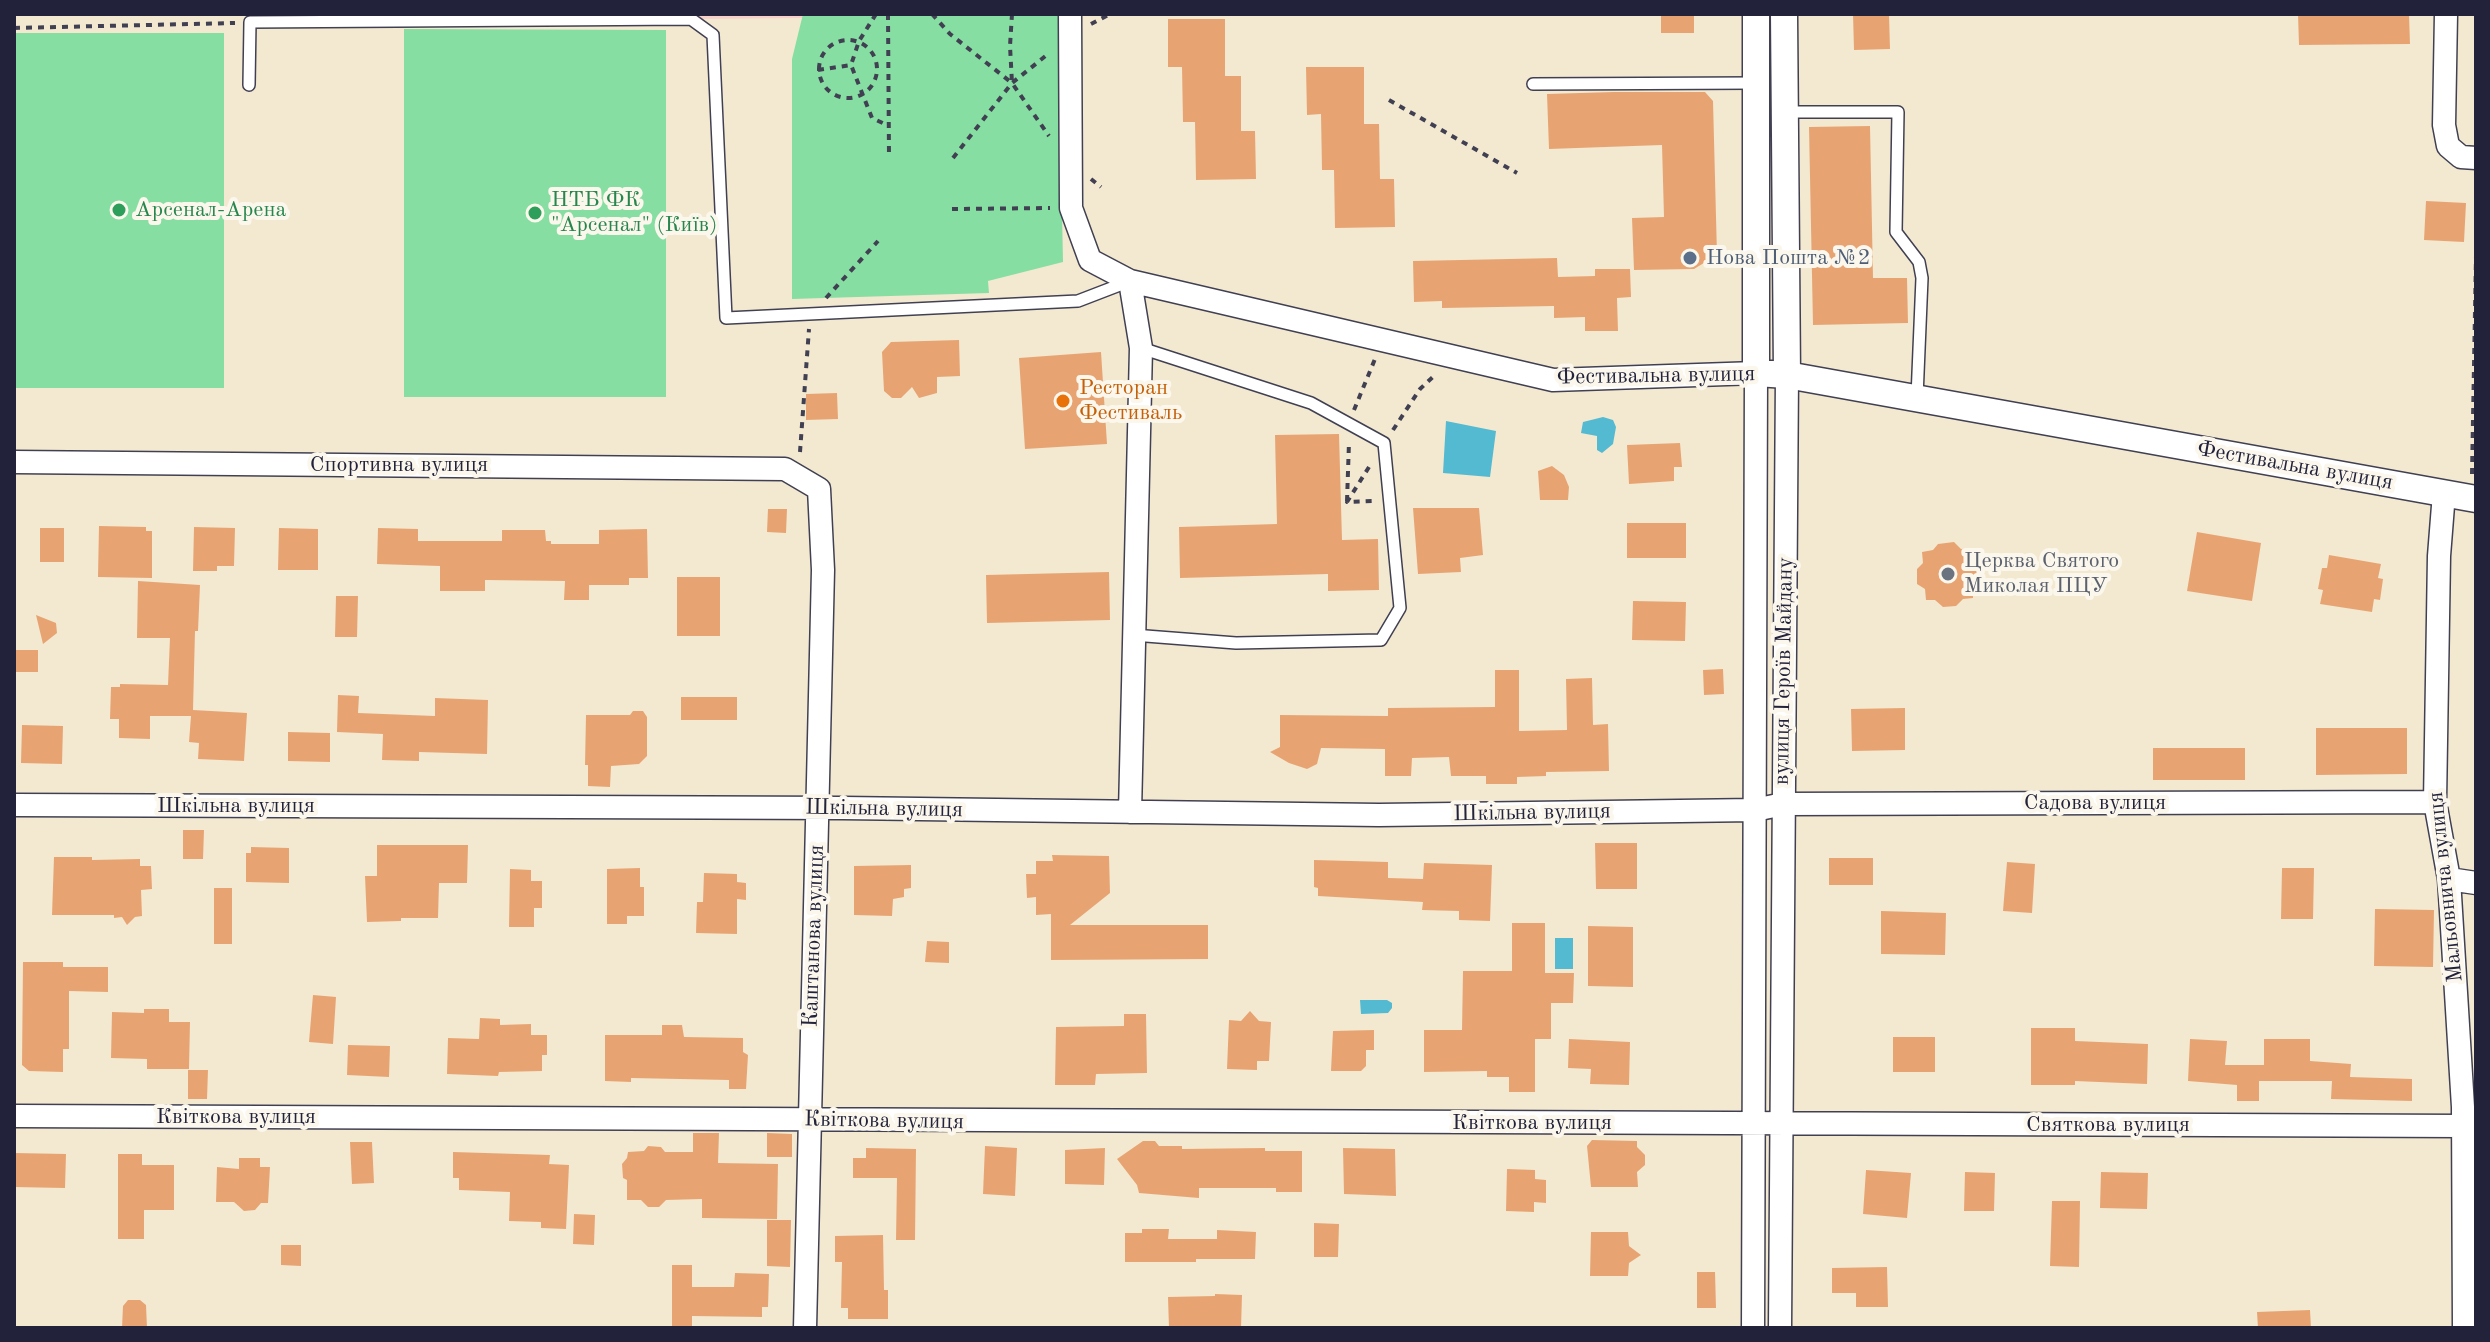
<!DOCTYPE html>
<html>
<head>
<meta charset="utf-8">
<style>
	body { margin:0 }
	#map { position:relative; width:2490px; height:1342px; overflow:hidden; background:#f3e9d1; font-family:"Old Standard TT",serif }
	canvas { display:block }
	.frame { position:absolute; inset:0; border:16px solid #22223b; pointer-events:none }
</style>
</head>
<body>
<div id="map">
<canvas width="2490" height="1342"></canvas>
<div class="frame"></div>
</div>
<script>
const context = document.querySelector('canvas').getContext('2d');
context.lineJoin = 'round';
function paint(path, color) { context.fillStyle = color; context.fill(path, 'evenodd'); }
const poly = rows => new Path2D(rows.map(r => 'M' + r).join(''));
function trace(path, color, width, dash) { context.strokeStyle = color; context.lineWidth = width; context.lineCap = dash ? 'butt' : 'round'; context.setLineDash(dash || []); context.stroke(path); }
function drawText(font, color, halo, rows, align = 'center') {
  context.font = font + ' "Old Standard TT",serif'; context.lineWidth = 8; context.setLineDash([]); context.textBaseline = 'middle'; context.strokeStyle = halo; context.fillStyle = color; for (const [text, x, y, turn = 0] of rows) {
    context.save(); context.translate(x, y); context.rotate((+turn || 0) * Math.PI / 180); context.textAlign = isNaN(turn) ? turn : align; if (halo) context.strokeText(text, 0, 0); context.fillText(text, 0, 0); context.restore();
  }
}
paint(poly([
	[347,14,803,14,803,18,347,22]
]), '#f7d0ca');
paint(poly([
	[803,14,1058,14,1063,262,988,281,989,293,792,299,792,59],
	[404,29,666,30,666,397,404,397],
	[14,33,224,33,224,388,14,388]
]), '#86dea2');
paint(poly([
	[1603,417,1613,420,1616,427,1613,444,1602,453,1597,450,1597,436,1581,433,1583,422],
	[1446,421,1496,431,1490,477,1443,473],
	[1555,938,1573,938,1573,969,1555,969],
	[1360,1000,1387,1000,1392,1003,1392,1008,1388,1013,1361,1014]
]), '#53bad1');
paint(poly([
	[1661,14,1694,14,1694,33,1661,33],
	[1853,14,1889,14,1890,49,1854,50],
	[2298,14,2409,14,2410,44,2299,45],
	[1168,19,1225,19,1225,76,1241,76,1241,131,1255,131,1256,179,1196,180,1195,122,1183,122,1182,67,1168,67],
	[1306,67,1364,67,1364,124,1379,124,1380,179,1394,179,1395,227,1335,228,1334,170,1322,170,1321,114,1307,115],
	[1614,92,1705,92,1713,101,1717,255,1694,269,1634,270,1632,218,1664,217,1662,145,1549,149,1547,94],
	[1870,126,1873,278,1907,278,1908,323,1813,325,1809,127],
	[2426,201,2466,203,2464,242,2424,240],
	[1557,258,1558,277,1595,276,1595,269,1630,269,1631,297,1617,298,1618,331,1585,331,1585,317,1554,318,1554,306,1442,308,1442,301,1414,302,1413,261],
	[959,340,960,376,937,377,937,393,919,398,912,387,901,398,892,398,884,391,882,352,891,342],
	[1101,352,1107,444,1025,449,1019,358],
	[837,393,838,419,806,420,806,394],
	[1339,434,1342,540,1378,539,1379,590,1328,591,1328,574,1180,578,1179,527,1277,524,1275,435],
	[1680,443,1682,467,1674,467,1674,481,1629,484,1627,445],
	[1552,466,1564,475,1569,487,1568,500,1540,500,1538,471],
	[1413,508,1479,508,1483,555,1460,558,1461,572,1418,574],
	[768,509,787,509,786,533,767,532],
	[1627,523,1686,523,1686,558,1627,558],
	[99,526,146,527,146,531,152,531,152,578,98,577],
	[194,527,235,528,234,566,217,566,217,571,193,571],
	[40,528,64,528,64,562,40,562],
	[279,528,318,529,318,570,278,570],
	[378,528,418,529,418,541,502,541,502,530,545,530,546,541,551,541,551,544,599,544,599,530,647,529,648,578,629,578,629,585,589,585,589,600,564,600,565,581,485,580,485,591,440,591,440,566,377,564],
	[2197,532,2261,543,2252,601,2187,591],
	[1954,542,1961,549,1971,548,1972,559,1979,566,1980,579,1973,588,1973,598,1963,599,1956,606,1943,607,1935,600,1926,600,1925,589,1917,584,1917,569,1923,563,1922,552,1933,550,1938,544],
	[2329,555,2381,564,2378,578,2383,579,2380,600,2374,599,2372,612,2320,604,2323,590,2318,589,2322,568,2327,568],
	[1109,572,1110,620,987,623,986,575],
	[677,577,720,577,720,636,677,636],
	[138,581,200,585,198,631,195,631,193,710,247,713,244,761,198,759,199,743,189,742,191,716,150,716,150,739,119,738,119,719,110,719,111,687,120,687,120,684,168,685,170,638,137,638],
	[336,596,358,596,357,637,335,637],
	[1633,601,1686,602,1685,641,1632,640],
	[36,615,56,623,57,633,43,644],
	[14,650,38,650,38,672,14,672],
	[1723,669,1724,694,1704,695,1703,670],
	[1495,670,1519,670,1519,731,1567,730,1566,679,1592,678,1593,725,1608,724,1609,771,1546,772,1546,776,1517,777,1517,784,1486,784,1486,776,1451,776,1449,757,1412,758,1411,776,1385,776,1385,749,1321,748,1317,764,1307,769,1289,763,1270,752,1280,747,1280,715,1388,716,1388,708,1495,707],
	[338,695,359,696,358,713,435,716,435,698,488,700,487,754,419,752,419,761,382,760,383,734,337,732],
	[681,697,737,697,737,720,681,720],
	[1905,708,1905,750,1852,751,1851,709],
	[633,711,643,711,647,717,647,756,639,764,611,766,610,787,588,786,588,765,585,765,586,715,630,715],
	[22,725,63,726,62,764,21,763],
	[2316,728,2407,728,2407,774,2316,775],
	[288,732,330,733,330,762,288,761],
	[2153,748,2245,748,2245,780,2153,780],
	[183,830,204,830,203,859,183,859],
	[1595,843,1637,843,1637,889,1596,889],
	[377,845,468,845,467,883,439,883,438,918,401,918,401,921,367,922,365,876,377,876],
	[251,847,289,848,289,883,246,882,246,853,251,853],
	[1052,855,1109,856,1110,893,1070,925,1208,925,1208,959,1051,960,1051,914,1036,915,1036,897,1027,898,1026,874,1036,874,1036,861,1053,861],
	[54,857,92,857,92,860,140,859,140,866,151,866,152,889,141,890,142,916,135,917,127,925,122,917,114,918,114,915,52,915],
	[1829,858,1873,858,1873,885,1829,885],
	[1314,860,1388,862,1388,878,1423,879,1424,863,1492,865,1490,921,1459,920,1459,911,1422,910,1423,902,1318,896,1318,888,1314,887],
	[2007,862,2035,864,2032,913,2003,911],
	[911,865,911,888,904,889,904,897,893,899,892,916,854,915,854,866],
	[640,868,640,887,644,887,644,916,627,916,627,924,607,924,607,869],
	[2282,868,2314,868,2313,919,2281,919],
	[510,869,531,870,531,881,542,881,542,908,534,908,534,927,509,927],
	[704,873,737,874,737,882,746,883,746,900,737,899,737,934,696,933,697,902,703,902],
	[214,888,232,888,232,944,214,944],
	[2375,909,2434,910,2433,967,2374,966],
	[1881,911,1946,913,1945,955,1881,954],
	[1512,923,1545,923,1545,973,1574,973,1573,1003,1551,1003,1551,1039,1535,1039,1535,1092,1509,1092,1509,1077,1487,1077,1487,1071,1424,1072,1424,1030,1462,1030,1463,971,1512,971],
	[1588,926,1633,927,1633,987,1588,986],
	[927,941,949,942,949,963,925,962],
	[23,962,63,962,63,967,108,967,108,992,69,991,69,1049,63,1049,63,1072,29,1071,22,1065],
	[313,995,336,997,333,1044,309,1042],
	[144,1009,169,1009,169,1022,190,1022,189,1069,147,1069,147,1059,111,1058,112,1012,144,1013],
	[1250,1011,1259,1021,1271,1022,1269,1061,1257,1061,1257,1070,1227,1069,1229,1020,1241,1021],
	[1124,1014,1146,1014,1147,1073,1096,1074,1095,1085,1055,1085,1056,1027,1124,1026],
	[480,1018,500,1019,500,1025,531,1024,531,1035,547,1035,547,1055,542,1055,542,1071,499,1072,498,1076,447,1074,448,1038,479,1039],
	[662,1025,682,1025,684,1037,743,1038,743,1052,748,1055,746,1089,729,1089,729,1080,631,1078,631,1082,605,1081,605,1035,662,1035],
	[2031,1028,2075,1028,2075,1041,2148,1044,2147,1084,2075,1081,2075,1085,2031,1085],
	[1374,1030,1374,1050,1366,1050,1366,1066,1361,1071,1331,1071,1333,1031],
	[1893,1037,1935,1037,1935,1072,1893,1072],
	[1569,1039,1630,1042,1629,1085,1590,1084,1591,1069,1568,1068],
	[2190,1039,2227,1041,2225,1065,2264,1065,2264,1039,2310,1039,2310,1061,2351,1064,2350,1077,2412,1079,2412,1101,2331,1099,2332,1081,2259,1081,2259,1101,2237,1101,2237,1085,2188,1081],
	[348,1045,390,1046,389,1077,347,1075],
	[188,1070,208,1070,207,1099,188,1099],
	[693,1133,719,1133,718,1163,778,1164,777,1219,702,1218,702,1199,666,1200,659,1207,648,1207,641,1200,627,1200,627,1180,623,1178,622,1164,627,1158,628,1152,644,1151,648,1146,661,1147,665,1152,693,1152],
	[767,1133,792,1134,792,1157,767,1157],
	[1592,1140,1637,1141,1637,1147,1645,1155,1645,1165,1637,1172,1638,1187,1591,1187,1587,1146],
	[1143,1141,1155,1141,1159,1146,1182,1146,1182,1149,1265,1148,1265,1151,1302,1151,1302,1192,1276,1192,1276,1188,1199,1188,1199,1198,1139,1193,1137,1185,1117,1159],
	[350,1142,372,1142,374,1183,352,1184],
	[985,1146,1017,1148,1015,1196,983,1194],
	[866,1148,916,1149,915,1240,896,1240,897,1178,853,1178,853,1158,866,1158],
	[1105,1148,1104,1185,1065,1184,1065,1150],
	[1343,1148,1395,1149,1396,1196,1344,1194],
	[453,1152,550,1155,549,1164,569,1165,566,1229,541,1228,541,1222,509,1221,510,1192,459,1190,459,1178,453,1178],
	[14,1153,66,1154,65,1188,14,1187],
	[118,1154,142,1154,142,1165,174,1165,174,1210,144,1210,144,1239,118,1239],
	[239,1158,260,1158,260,1167,270,1167,268,1203,261,1203,255,1210,244,1211,234,1202,216,1202,217,1167,239,1169],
	[1507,1169,1535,1170,1535,1179,1546,1180,1546,1203,1534,1202,1534,1212,1506,1211],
	[1866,1170,1911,1173,1907,1218,1863,1214],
	[1965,1172,1995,1173,1994,1211,1964,1211],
	[2101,1172,2148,1173,2147,1209,2100,1208],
	[2052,1201,2080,1201,2079,1267,2050,1266],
	[574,1214,595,1215,594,1245,573,1244],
	[767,1220,791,1220,790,1267,767,1266],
	[1314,1223,1339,1224,1338,1257,1314,1257],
	[1142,1229,1169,1229,1168,1239,1217,1239,1217,1230,1256,1232,1255,1259,1196,1259,1196,1262,1125,1262,1125,1233,1142,1233],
	[1591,1232,1628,1232,1629,1246,1641,1255,1629,1263,1628,1276,1590,1276],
	[883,1235,884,1290,888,1290,888,1319,848,1319,848,1308,841,1308,842,1262,835,1262,835,1236],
	[281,1245,301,1245,301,1266,281,1265],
	[672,1265,692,1265,692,1287,734,1287,735,1273,769,1274,768,1307,762,1307,762,1317,692,1316,692,1328,672,1328],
	[1887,1267,1888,1307,1856,1307,1856,1293,1832,1293,1832,1268],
	[1697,1272,1715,1272,1716,1308,1697,1308],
	[1215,1294,1242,1295,1241,1328,1169,1328,1168,1297,1215,1296],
	[128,1300,140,1300,146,1305,147,1328,122,1328,123,1306],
	[2310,1310,2311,1328,2258,1328,2257,1312]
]), '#e7a472');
const service = poly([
	[1533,84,1756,83],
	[249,85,250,22,691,19,713,35,726,318,1078,301,1130,281],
	[1784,112,1898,112,1896,232,1919,262,1922,278,1917,397],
	[1133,635,1236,643,1381,640,1400,608,1384,443,1311,403,1141,348]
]);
const minor = poly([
	[1070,14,1071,208,1090,260,1130,281,1553,380,1756,373,1753,1328],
	[2446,14,2444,125,2448,146,2461,157,2476,158],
	[14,462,785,469,819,489,823,570,805,1328],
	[2444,493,2439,556,2435,802,2449,879,2463,1107,2464,1328],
	[14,805,843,808,1379,815,1755,810,1783,804,2435,802],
	[1130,812,1141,348,1130,281],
	[2449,879,2476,883],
	[14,1116,2463,1126],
	[1780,1328,1787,375]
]);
const tertiary = poly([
	[1756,14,1756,373,1787,375,2476,499],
	[1784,14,1787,375]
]);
trace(service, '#414052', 14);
trace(minor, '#414052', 25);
trace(tertiary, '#414052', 29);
trace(poly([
	[876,14,859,41,851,65,872,118,889,126],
	[888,14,889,156],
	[932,14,950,34,1012,83],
	[1012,14,1010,46,1012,83,1049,136],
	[1091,24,1110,14],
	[14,28,235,23],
	'819 69a29 29 0 1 1 58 0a29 29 0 1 1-58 0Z',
	[818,70,851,65],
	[1389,100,1517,173],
	[953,158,1012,83,1048,54],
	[1091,179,1101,187],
	[952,209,1050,208],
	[826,298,878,241],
	[1354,410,1375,359],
	[1393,430,1420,389,1436,374],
	[800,452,809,329],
	[1369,467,1347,502,1374,501],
	[2472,474,2476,256],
	[1347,501,1349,442]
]), '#414052', 4, [6, 6]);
trace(service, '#fff', 11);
trace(minor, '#fff', 22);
trace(tertiary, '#fff', 26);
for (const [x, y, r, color] of [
	[119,210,8,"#2e9e5b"],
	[535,213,8,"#2e9e5b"],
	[1690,258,8,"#5c6f8a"],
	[1063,401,8,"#e8710a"],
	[1948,574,8,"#6b7280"]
]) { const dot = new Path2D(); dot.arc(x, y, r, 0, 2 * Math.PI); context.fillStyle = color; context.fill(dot); trace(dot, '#fbf7ec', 3); }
drawText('22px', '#27864d', '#fbf7ec', [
	["НТБ ФК",551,200],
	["\"Арсенал\" (Київ)",551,225],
	["Арсенал-Арена",135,210]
], 'left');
drawText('22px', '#4e5e75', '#fbf7ec', [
	["Нова Пошта №2",1706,258]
], 'left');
drawText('22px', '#22223b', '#fbf7ec', [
	["Фестивальна вулиця",1656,376,-1],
	["Спортивна вулиця",399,465],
	["Фестивальна вулиця",2295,466,10],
	["вулиця Героїв Майдану",1784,671,-89],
	["Садова вулиця",2095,803],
	["Шкільна вулиця",236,806],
	["Шкільна вулиця",884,809,1],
	["Шкільна вулиця",1532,813,-1],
	["Мальовнича вулиця",2446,887,-96],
	["Каштанова вулиця",814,936,-88],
	["Квіткова вулиця",236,1117],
	["Квіткова вулиця",884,1121,1],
	["Квіткова вулиця",1532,1123],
	["Святкова вулиця",2108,1125]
]);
drawText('22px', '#c56008', '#fbf7ec', [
	["Ресторан",1079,388],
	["Фестиваль",1079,413]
], 'left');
drawText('22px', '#5b616d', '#fbf7ec', [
	["Церква Святого",1964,561],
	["Миколая ПЦУ",1964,586]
], 'left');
</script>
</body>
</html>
